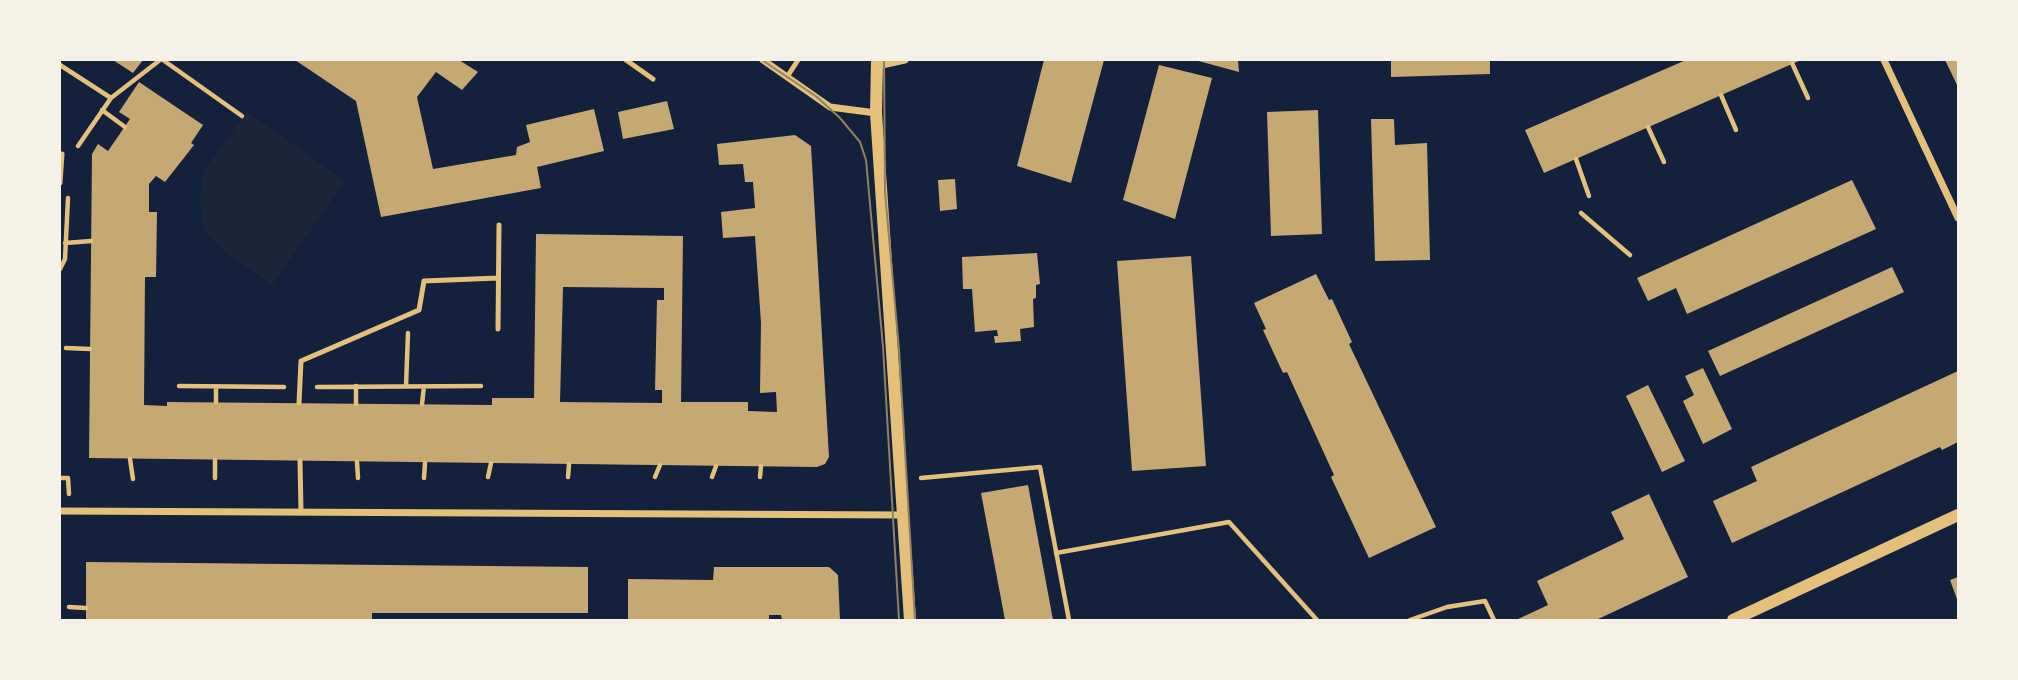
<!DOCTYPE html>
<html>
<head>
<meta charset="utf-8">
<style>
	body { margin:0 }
	#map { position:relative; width:2018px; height:680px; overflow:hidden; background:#14213d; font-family:Mulish,sans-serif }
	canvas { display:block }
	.frame { position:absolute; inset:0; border:61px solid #f6f1e7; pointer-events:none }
</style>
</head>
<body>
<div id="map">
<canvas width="2018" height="680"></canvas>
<div class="frame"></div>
</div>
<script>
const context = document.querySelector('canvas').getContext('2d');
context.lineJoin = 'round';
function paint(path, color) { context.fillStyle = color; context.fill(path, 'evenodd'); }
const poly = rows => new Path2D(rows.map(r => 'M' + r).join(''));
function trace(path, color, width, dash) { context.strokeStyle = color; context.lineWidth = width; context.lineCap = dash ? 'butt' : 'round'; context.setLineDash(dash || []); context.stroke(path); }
paint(poly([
	[247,112,345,181,272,285,224,251,205,231,199,204,204,170]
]), '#1d2539');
paint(poly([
	[113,60,143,60,133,73],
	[295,60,459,60,478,72,462,90,436,72,417,97,433,169,516,155,517,147,530,142,526,125,594,109,604,151,537,167,541,188,381,217,356,101],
	[1044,60,1104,60,1071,183,1017,166],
	[1195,60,1238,60,1239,72],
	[1391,60,1490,60,1490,74,1391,77],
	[1686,60,1801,60,1544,173,1525,130],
	[1945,60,1958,60,1958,87],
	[1159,65,1212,78,1175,219,1123,200],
	[139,82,203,125,191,143,194,145,165,182,156,176,149,184,149,212,157,212,156,277,145,277,144,405,167,406,167,402,492,405,492,398,534,398,536,234,683,236,681,402,748,402,748,411,777,412,776,392,760,393,761,323,755,236,723,238,721,212,755,208,753,182,745,182,743,164,719,165,717,144,795,135,811,146,829,457,825,464,817,467,89,458,92,154,98,144,108,151,130,119,119,112],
	[563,287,664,288,664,300,657,300,655,390,662,390,662,403,560,402],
	[667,101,674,129,623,139,618,112],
	[1318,110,1322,234,1271,236,1267,112],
	[1371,119,1394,119,1395,145,1427,143,1430,260,1375,261],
	[955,179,957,209,940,211,938,180],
	[1852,180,1876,229,1687,314,1676,288,1648,301,1637,278],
	[1037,253,1040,284,1036,285,1036,298,1033,299,1034,327,1020,329,1021,341,995,343,994,336,998,336,997,330,975,332,972,289,963,289,962,257],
	[1191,256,1206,466,1132,471,1117,261],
	[1892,267,1904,292,1720,376,1708,351],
	[1316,274,1329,300,1332,299,1352,342,1349,344,1436,527,1369,558,1331,477,1334,475,1287,372,1283,373,1263,330,1266,329,1254,303],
	[1703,368,1732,429,1703,444,1683,401,1694,395,1685,376],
	[1958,371,1958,442,1942,450,1940,447,1732,543,1713,501,1757,481,1751,467],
	[1648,385,1685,461,1662,472,1626,396],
	[1028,485,1053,620,1005,620,981,493],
	[1649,494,1688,577,1596,620,1516,620,1548,605,1537,581,1624,539,1611,512],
	[86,562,588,567,588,613,372,613,372,620,86,620],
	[714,567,829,567,838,575,840,620,782,620,781,615,769,615,769,620,628,620,628,579,713,580],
	[1958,577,1958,602,1950,580]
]), '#c6a872');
trace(poly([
	[163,60,242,116],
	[1792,63,1808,98],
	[60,65,111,98,160,60],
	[1721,95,1736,130],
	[102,110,125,127],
	[1648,127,1664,162],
	[78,146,111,98],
	[1576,159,1589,196],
	[1581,213,1630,255],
	[65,243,91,241],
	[60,269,65,259,68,198],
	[66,348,90,349],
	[179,386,284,387],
	[216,386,216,402],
	[406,386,408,333],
	[317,387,481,386],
	[356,404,356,386],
	[422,404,424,386],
	[130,459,133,479],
	[357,462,358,478],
	[488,477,491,463],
	[568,477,569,464],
	[655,477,660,465],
	[712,477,716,466],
	[760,477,761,466],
	[60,478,68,478,69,494],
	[215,478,215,460],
	[424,478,425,463],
	[921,478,1040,467,1069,620],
	[1056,553,1229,522,1317,620],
	[69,607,86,608],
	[1410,620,1447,607,1485,601,1494,620]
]), '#e5c07b', 4.5);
trace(poly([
	[626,60,653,79],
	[787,77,798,60],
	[60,183,62,154],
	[498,329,499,225],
	[299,403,301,361,419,310,424,281,498,278],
	[300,461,301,512]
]), '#e5c07b', 5);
trace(poly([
	[763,60,830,107,876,113],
	[1884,60,1958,218],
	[877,66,905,60],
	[60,511,901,515]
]), '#e5c07b', 7);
trace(poly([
	[877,60,876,113,910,620],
	[1733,620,1958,515]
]), '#e5c07b', 12);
trace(poly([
	[762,60,817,97,840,118,860,142,866,160,883,347,899,620],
	[884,60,885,192,899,350,915,620]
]), '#918062', 2);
</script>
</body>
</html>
